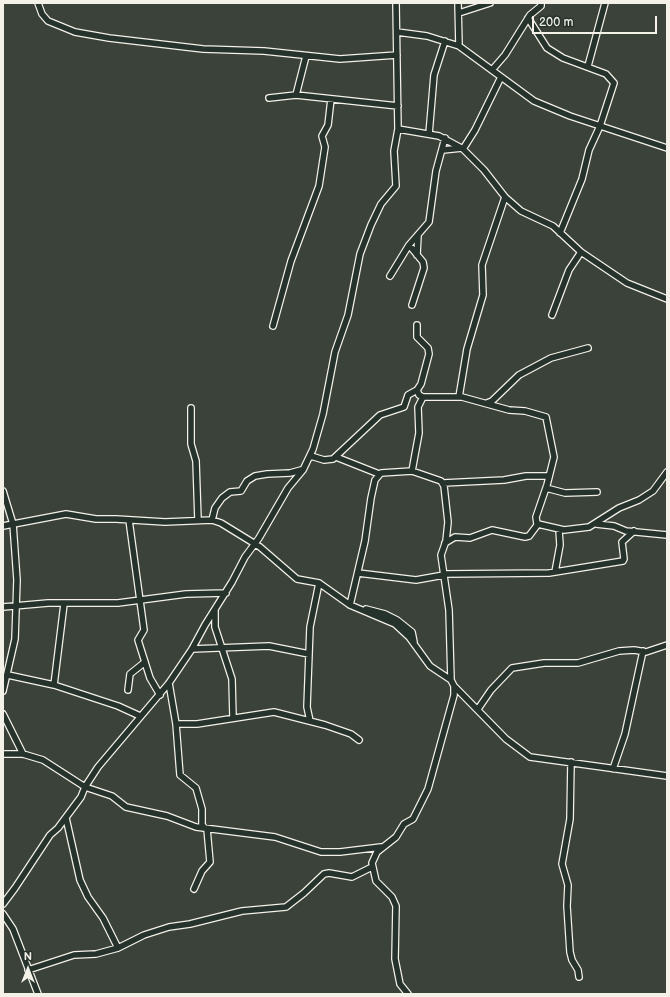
<!DOCTYPE html>
<style>
body{margin:0}
#map{position:relative;width:670px;height:997px;overflow:hidden;background:#3b4239;font-family:"Balsamiq Sans",sans-serif}
canvas{display:block}
.frame{position:absolute;inset:0;border:4px solid #f4f1e8;pointer-events:none}
.north{position:absolute;left:8px;top:949px;width:40px;height:40px;-webkit-text-stroke:3px #26332d;paint-order:stroke;rotate:0deg;font-size:11px;font-weight:700;line-height:16px;text-align:center;color:#f4f1e8}
.north::after{content:'';display:block;margin:auto;width:14px;height:18px;background:#f4f1e8;clip-path:polygon(50% 0,100% 100%,50% 72%,0 100%)}
.scale{position:absolute;left:532px;top:16px;width:125px;height:18px;box-sizing:border-box;border:2px solid #f4f1e8;border-top:0;padding-left:5px;font-size:12px;line-height:14px;white-space:nowrap;color:#f4f1e8;-webkit-text-stroke:3px #26332d;paint-order:stroke}
</style>
<div id="map">
<canvas width="670" height="997"></canvas>
<div class="frame"></div>
<div class="north">N</div>
<div class="scale">200 m</div>
</div>
<script>
const ctx = document.querySelector('canvas').getContext('2d');
ctx.lineJoin = 'round';
function shape(rows) {
  const path = new Path2D();
  for (const r of rows) {
    path.moveTo(r[0], r[1]);
    for (let i = 2; i < r.length; i += 2) path.lineTo(r[i], r[i + 1]);
  }
  return path;
}
function strokePath(path, color, width, dash) {
  ctx.strokeStyle = color;
  ctx.lineWidth = width;
  ctx.lineCap = dash ? 'butt' : 'round';
  ctx.setLineDash(dash || []);
  ctx.stroke(path);
}
const minor = shape([
 [38,3,42,14,48,21,75,32,109,38,203,49,264,51,340,59,397,55],
 [458,3,459,46],
 [459,13,490,3],
 [528,18,547,48,563,58,606,74,614,83,600,126,589,150,582,179,560,233],
 [397,32,427,36,459,46,534,101,570,116,667,148],
 [588,66,605,3],
 [492,70,505,55,530,15,541,6,541,3],
 [296,95,306,56],
 [269,98,296,95,398,106],
 [398,129,439,136,463,149,484,170,505,197,521,211,553,226,581,252,627,283,667,299],
 [429,134,434,75,445,41],
 [463,149,475,130,501,77],
 [443,150,462,148],
 [409,245,423,262,424,268,412,305],
 [417,255,418,235],
 [390,276,409,245,429,222,436,171,445,138],
 [552,315,569,270,581,252],
 [273,326,291,261,319,186,325,147,322,136,328,125,331,99],
 [417,390,419,395,423,397,462,397,509,410,525,411,546,417,554,457,547,485,536,517,537,524],
 [459,397,467,349,483,295,482,265,505,197],
 [487,403,492,401,519,375,551,358,588,348],
 [191,408,191,444,196,461,198,520],
 [311,456,324,460,333,459,380,415,404,407,408,395,417,390,421,384,429,354,428,348,417,337,417,325],
 [336,457,379,474],
 [412,471,441,481,444,486,448,522,446,541,441,555,449,610,451,680],
 [443,483,504,480,526,476,549,476],
 [546,488,565,493,597,492],
 [3,491,13,524,17,580,15,639,3,691],
 [129,520,144,630,138,640,150,678,160,695],
 [212,520,215,508,222,498,230,492,241,491,247,481,255,476,267,474,290,473,301,470],
 [596,524,614,526,626,531,667,535],
 [3,526,66,514,96,519,116,519,165,522,212,520,221,523,260,547,297,579,319,583,350,605,395,624,409,637,430,666,451,680,454,686,454,695,428,789,413,819,404,824,396,837,377,852,372,863,376,881,392,897,396,906,395,959,400,984,408,994],
 [445,543,455,537,470,538,492,530,525,537,529,536,538,524,564,530,589,527,619,508,639,500,653,491,667,472],
 [555,572,560,545,559,530],
 [358,573,416,580,444,575],
 [444,574,549,573,623,561,624,559,622,542,634,531],
 [350,605,365,541,371,498,375,480,381,473,412,471,419,433,418,407,423,397],
 [3,607,48,603,118,603,186,594,226,593],
 [366,609,385,614,397,620,412,632,414,642],
 [215,611,215,627,232,679,233,718],
 [192,649,269,646,309,654],
 [8,675,54,685,118,706,140,716],
 [169,683,176,724,180,775,196,788,202,809,202,824,204,828],
 [54,685,64,604],
 [454,686,506,739,530,757,667,776],
 [128,690,130,674,145,662],
 [478,709,491,690,512,668,544,663,578,663,619,651,634,650,646,652,667,645],
 [3,714,23,754],
 [310,721,307,707,310,627,319,583],
 [176,724,197,724,274,712,325,725,351,734,359,740],
 [3,754,23,754,43,760,85,787,112,796,126,807,167,816,196,827,275,837,321,852,340,852,381,847],
 [571,762,570,819,562,864,568,885,567,906,570,952,572,960,578,970,579,977],
 [613,769,625,734,643,651],
 [66,818,80,880,88,897,103,918,118,948],
 [194,889,202,871,210,862,207,829],
 [3,904,15,888,50,835,58,828,81,797,85,787,98,767,169,683,192,649,205,625,232,582,245,557,259,538,288,488,303,470,313,449,323,414,335,352,348,315,360,254,371,225,381,204,396,186,394,151,398,129,396,3],
 [3,914,13,929,38,994],
 [28,970,74,955,96,954,118,948,144,935,169,927,190,924,242,911,286,907,304,893,324,874,329,873,352,877,372,867]
]);
strokePath(minor, '#f4f1e8', 8);
strokePath(minor, '#26332d', 5.5);
</script>
